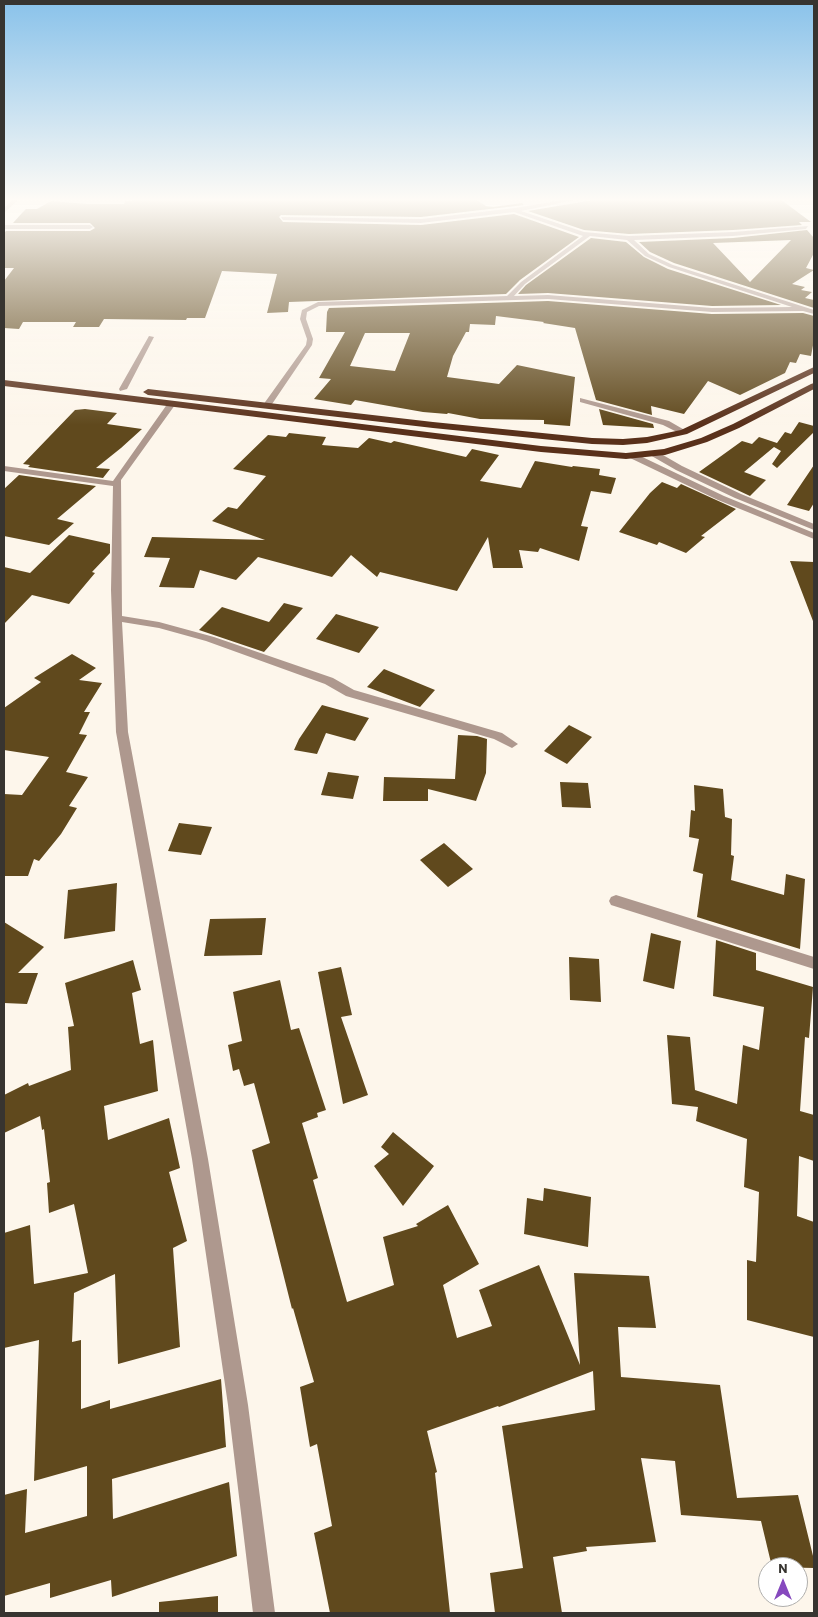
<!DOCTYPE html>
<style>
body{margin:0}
#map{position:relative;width:818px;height:1617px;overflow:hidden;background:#fdf6eb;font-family:Barlow,sans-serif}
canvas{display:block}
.frame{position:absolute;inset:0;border:5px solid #373430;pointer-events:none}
.north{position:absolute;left:758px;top:1557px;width:50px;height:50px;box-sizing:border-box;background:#fff;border:1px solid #afaeac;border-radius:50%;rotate:0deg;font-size:14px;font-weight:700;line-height:20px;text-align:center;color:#373430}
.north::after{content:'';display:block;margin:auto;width:18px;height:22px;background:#8649be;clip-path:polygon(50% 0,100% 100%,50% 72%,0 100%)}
</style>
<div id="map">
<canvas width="818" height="1617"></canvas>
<div class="frame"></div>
<div class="north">N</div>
</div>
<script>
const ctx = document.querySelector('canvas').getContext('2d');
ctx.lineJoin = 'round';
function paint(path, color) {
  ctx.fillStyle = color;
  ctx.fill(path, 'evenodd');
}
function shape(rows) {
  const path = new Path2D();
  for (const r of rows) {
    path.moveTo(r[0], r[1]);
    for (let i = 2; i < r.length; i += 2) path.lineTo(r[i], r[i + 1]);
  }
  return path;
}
const building = shape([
 [134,199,475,199,486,206,493,207,522,203,524,205,421,217,281,215,279,217,283,222,421,225,514,214,579,237,520,280,506,294,289,302,288,312,267,313,277,274,222,271,205,318,187,318,186,320,104,319,99,327,73,327,76,322,23,322,19,329,4,328,4,281,14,268,4,268,4,233,6,231,90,231,95,228,90,223,13,223,22,213,26,209,37,209,51,201,88,204,124,204,125,201,132,201],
 [599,199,780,199,811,222,799,222,802,225,733,230,629,234,584,230,528,211],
 [807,230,814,238,814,253,806,268,814,270,792,284,805,287,801,290,812,292,805,298,814,300,814,308,674,263,650,252,639,242,733,238],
 [791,240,750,282,713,243],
 [591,238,626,242,644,257,668,269,781,305,712,306,548,293,518,294,526,285],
 [548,301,712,314,803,313,814,316,814,340,811,356,800,354,796,363,790,362,785,373,740,395,708,381,684,414,651,406,652,415,596,400,575,328,543,323,544,322,496,316,495,325,470,324,469,332,466,332,453,356,447,377,499,384,517,365,575,377,570,426,544,424,544,420,480,419,448,413,447,414,423,412,355,400,351,405,314,399,331,379,319,378,345,332,326,332,327,312,329,308],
 [365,333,410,333,395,371,350,366],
 [85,409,117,413,107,424,142,429,121,448,96,468,110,469,103,478,28,467,30,465,23,464,75,410],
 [599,409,653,424,654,428,603,425],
 [799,422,814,426,814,432,777,468,772,464,781,451,774,447,744,472,766,480,750,496,699,472,742,441,752,444,759,437,777,443,785,432,791,434],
 [289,433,326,437,322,445,358,448,369,438,391,443,394,441,466,457,472,449,499,455,480,481,521,488,535,461,572,467,573,466,600,469,599,475,616,478,611,494,591,491,581,526,588,527,579,561,540,548,538,552,519,550,523,568,493,568,488,537,457,591,380,572,377,577,351,555,332,577,258,557,236,580,200,570,194,588,159,587,170,558,144,557,152,537,265,540,212,521,228,507,237,509,266,476,233,469,268,435,286,437],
 [814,465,814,503,809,511,787,505],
 [19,475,96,486,57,519,74,523,49,545,4,536,4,489],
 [662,482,677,488,681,484,736,509,701,536,705,537,686,553,659,542,657,545,619,532,650,493],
 [69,535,110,544,110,553,92,572,95,573,69,604,32,595,4,624,4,567,30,573],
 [790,561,814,562,814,621,813,621],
 [284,603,303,608,264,652,199,630,222,607,269,622],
 [336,614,379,627,359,653,316,639],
 [72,654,96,668,79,680,102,683,84,712,90,712,79,734,87,735,66,772,88,777,69,806,77,808,61,834,39,861,34,859,28,876,4,876,4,794,22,795,49,757,4,750,4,708,41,682,34,678],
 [384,669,435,690,420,707,367,687],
 [322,705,369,718,355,741,326,733,317,754,294,750,299,739],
 [569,725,592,737,567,764,544,751],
 [458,735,477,736,487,739,486,773,476,801,428,789,428,801,383,801,384,777,455,779],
 [328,772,359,776,353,799,321,795],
 [560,782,588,783,591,808,562,807],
 [694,785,723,789,725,817,732,819,731,855,734,856,731,880,784,895,786,874,805,879,800,949,697,917,703,874,693,871,699,839,689,837,691,810,695,811],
 [179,823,212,827,201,855,168,851],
 [444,843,473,869,448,887,420,860],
 [117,883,115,931,64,939,68,890],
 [266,918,262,955,204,956,210,919],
 [4,922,44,947,18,973,38,973,27,1004,4,1003],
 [651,933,681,941,674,989,643,981],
 [716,940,756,953,756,970,813,987,809,1038,805,1037,800,1111,814,1115,814,1161,799,1156,797,1216,814,1222,814,1337,747,1320,747,1260,756,1262,759,1192,744,1187,747,1139,696,1121,698,1107,672,1104,667,1035,690,1037,695,1090,737,1104,743,1045,759,1050,764,1007,713,996],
 [569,957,599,959,601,1002,570,1000],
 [133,960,141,990,132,993,140,1044,153,1040,158,1091,104,1106,108,1140,169,1118,180,1168,169,1172,187,1241,173,1248,180,1347,118,1364,115,1274,74,1293,72,1342,81,1340,81,1409,110,1400,110,1409,221,1379,226,1447,112,1479,113,1519,229,1482,237,1556,112,1597,111,1580,50,1598,50,1583,4,1596,4,1495,27,1489,25,1533,87,1516,87,1466,34,1481,39,1340,4,1348,4,1233,30,1225,34,1284,88,1273,74,1204,49,1213,47,1183,50,1182,44,1129,42,1130,40,1116,4,1133,4,1095,28,1083,29,1086,71,1070,68,1027,74,1026,65,983],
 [341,967,352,1015,341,1017,368,1095,343,1104,318,972],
 [280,980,291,1030,299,1028,326,1110,317,1113,318,1117,302,1123,318,1178,313,1180,347,1302,394,1285,383,1237,418,1226,416,1224,448,1205,479,1264,443,1285,457,1338,492,1326,479,1290,539,1265,580,1365,574,1273,649,1276,656,1328,618,1327,621,1377,720,1385,737,1498,798,1495,814,1560,814,1568,772,1567,761,1521,681,1515,675,1461,641,1458,656,1542,586,1547,587,1551,553,1557,562,1613,495,1613,490,1573,523,1568,502,1426,595,1410,593,1371,499,1407,498,1406,427,1431,437,1472,435,1473,450,1613,330,1613,314,1533,332,1526,317,1444,310,1447,300,1387,314,1382,293,1308,292,1309,252,1150,270,1143,254,1083,244,1086,239,1069,233,1071,228,1045,242,1041,233,992],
 [393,1132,434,1166,403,1206,374,1166,389,1154,381,1147],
 [544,1188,591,1197,588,1247,524,1234,527,1198,543,1201],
 [218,1596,218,1613,159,1613,159,1602]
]);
const minor = shape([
 [13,199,19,199,4,213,4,208,13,199],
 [569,199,580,199,521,211,584,232,629,236,733,232,808,226,806,229,733,236,634,240,649,254,673,265,814,310,814,314,803,311,712,312,548,299,319,306,307,312,306,319,313,339,312,345,270,407,263,405,306,345,307,339,300,319,302,310,318,302,507,296,521,282,583,236,514,212,421,223,283,220,281,217,421,219,515,208,569,199],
 [590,236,627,240,645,256,669,267,792,307,712,308,548,295,514,296,525,284,590,236],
 [4,225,90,225,93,227,90,229,4,229,4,225],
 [149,336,154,337,127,389,120,391,119,389,149,336],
 [580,398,669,421,688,432,681,434,663,425,580,402,580,398],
 [168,403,175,405,121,480,122,616,159,622,214,637,333,678,354,690,502,733,518,744,512,748,494,739,346,696,325,684,206,641,159,628,122,622,128,732,208,1159,248,1405,275,1613,253,1613,228,1405,192,1159,116,732,111,590,113,486,4,471,4,466,113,481,168,403],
 [650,451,656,451,682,466,741,494,814,524,814,530,735,498,676,470,650,455,650,451],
 [628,453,634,453,724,496,814,533,814,539,718,500,628,457,628,453],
 [616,895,814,957,814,969,611,905,609,901,611,897,616,895]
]);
const highway = shape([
 [814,367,814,373,687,434,647,443,623,445,592,444,433,428,148,395,143,392,148,389,433,422,592,438,623,439,647,437,681,430,814,367],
 [4,380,541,446,626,453,664,449,701,438,733,424,811,384,814,383,814,389,739,428,707,442,665,455,626,459,541,452,4,386,4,380]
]);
paint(building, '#60491d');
paint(minor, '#ae988e');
paint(highway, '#59301a');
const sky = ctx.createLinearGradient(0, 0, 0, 425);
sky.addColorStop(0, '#89c2ea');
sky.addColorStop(0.47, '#fefbf6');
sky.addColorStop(1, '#fefbf600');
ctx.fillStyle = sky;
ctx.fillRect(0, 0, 818, 425);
</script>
